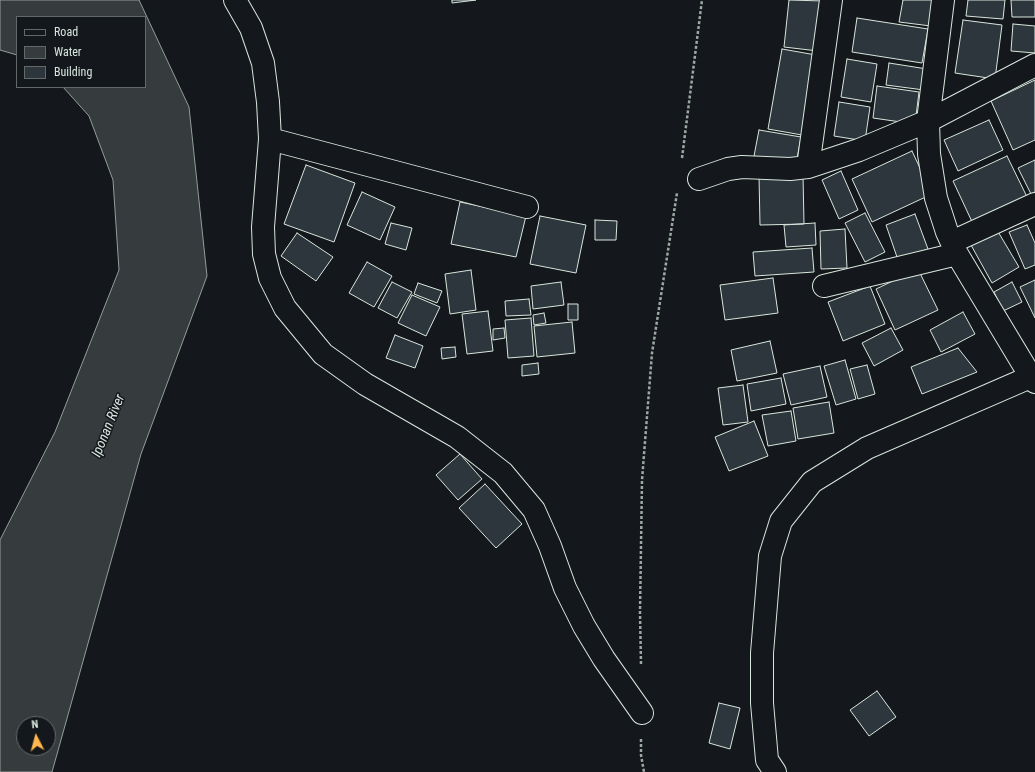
<!DOCTYPE html>
<style>
body{margin:0}
#map{position:relative;width:1035px;height:772px;overflow:hidden;background:#14181c;font-family:"Roboto Condensed",sans-serif}
canvas{display:block}
.legend{position:absolute;left:16px;top:16px;width:130px;height:72px;box-sizing:border-box;background:#14181c;border:1px solid #626a69;margin:0;padding:5px 7px;list-style:none;font-size:12px;color:#d8e6dc}
.legend li{display:flex;align-items:center;gap:8px;height:20px}
.legend b{width:20px;border:1px solid #626a69}
.north{position:absolute;left:16px;top:716px;width:40px;height:40px;box-sizing:border-box;background:#14181c;border:1px solid #626a69;border-radius:50%;rotate:354deg;font-size:11px;font-weight:700;line-height:16px;text-align:center;color:#d8e6dc}
.north::after{content:'';display:block;margin:auto;width:14px;height:18px;background:#ffb74d;clip-path:polygon(50% 0,100% 100%,50% 72%,0 100%)}
</style>
<div id="map">
<canvas width="1035" height="772"></canvas>
<ul class="legend">
<li><b style="height:5px;background:#14181c"></b>Road</li>
<li><b style="height:11px;background:#363b3e"></b>Water</li>
<li><b style="height:11px;background:#2c363c"></b>Building</li>
</ul>
<div class="north">N</div>
</div>
<script>
const ctx = document.querySelector('canvas').getContext('2d');
ctx.lineJoin = 'round';
function paint(path, color) {
  ctx.fillStyle = color;
  ctx.fill(path, 'evenodd');
}
function shape(rows) {
  const path = new Path2D();
  for (const r of rows) {
    path.moveTo(r[0], r[1]);
    for (let i = 2; i < r.length; i += 2) path.lineTo(r[i], r[i + 1]);
  }
  return path;
}
function strokePath(path, color, width, dash) {
  ctx.strokeStyle = color;
  ctx.lineWidth = width;
  ctx.lineCap = dash ? 'butt' : 'round';
  ctx.setLineDash(dash || []);
  ctx.stroke(path);
}
function drawText(font, color, halo, rows, align = 'center') {
  ctx.font = font + ' "Roboto Condensed",sans-serif';
  ctx.lineWidth = 3;
  ctx.setLineDash([]);
  ctx.textBaseline = 'middle';
  ctx.strokeStyle = halo;
  ctx.fillStyle = color;
  for (const [text, x, y, turn = 0] of rows) {
    ctx.save();
    ctx.translate(x, y);
    ctx.rotate((+turn || 0) * Math.PI / 180);
    ctx.textAlign = isNaN(turn) ? turn : align;
    if (halo) ctx.strokeText(text, 0, 0);
    ctx.fillText(text, 0, 0);
    ctx.restore();
  }
}
const water = shape([
 [0,0,139,0,189,107,207,276,141,454,52,772,0,772,0,540,55,432,119,270,113,180,89,116,63,87,145,87,145,17,17,17,17,55,0,50,0,0],
 [24,724,48,724,48,748,24,748,24,724]
]);
const building = shape([
 [452,0,476,0,452,3,452,0],
 [789,0,824,1,818,51,784,47,789,0],
 [903,0,935,0,931,26,899,22,903,0],
 [968,0,1005,0,1003,19,966,16,968,0],
 [1011,0,1035,0,1035,17,1012,17,1011,0],
 [857,18,928,29,922,63,852,52,857,18],
 [963,20,1002,25,995,79,955,73,963,20],
 [1013,24,1035,26,1035,53,1011,51,1013,24],
 [782,49,816,55,802,135,768,129,782,49],
 [847,59,877,64,871,102,841,97,847,59],
 [889,63,927,69,924,90,886,85,889,63],
 [1035,80,1035,140,1013,150,991,101,1035,80],
 [877,86,919,92,915,124,873,118,877,86],
 [839,102,870,107,865,141,834,136,839,102],
 [989,120,1003,150,958,171,944,140,989,120],
 [759,130,801,137,796,164,754,156,759,130],
 [912,151,932,194,872,222,852,179,912,151],
 [1007,156,1029,201,974,226,953,181,1007,156],
 [1035,160,1035,192,1031,194,1018,168,1035,160],
 [306,165,355,183,334,242,284,224,306,165],
 [841,171,858,210,839,219,822,180,841,171],
 [803,175,804,224,760,225,759,176,803,175],
 [362,192,395,207,380,240,347,225,362,192],
 [460,202,526,216,516,257,451,244,460,202],
 [865,213,885,252,865,262,845,223,865,213],
 [915,214,928,249,898,260,886,225,915,214],
 [540,216,586,225,576,273,530,264,540,216],
 [595,220,617,221,616,240,595,240,595,220],
 [391,223,412,228,406,250,385,244,391,223],
 [815,223,816,245,786,247,784,225,815,223],
 [1027,225,1035,243,1035,265,1025,269,1009,232,1027,225],
 [845,229,847,268,821,269,820,231,845,229],
 [997,230,1019,267,992,283,971,245,997,230],
 [297,233,333,257,316,281,281,256,297,233],
 [812,248,814,272,755,276,753,252,812,248],
 [367,262,392,276,374,307,349,293,367,262],
 [918,269,938,310,895,330,876,289,918,269],
 [471,270,476,310,450,314,445,274,471,270],
 [773,278,778,313,725,320,720,285,773,278],
 [1035,280,1035,318,1020,287,1035,280],
 [392,282,412,292,397,318,378,308,392,282],
 [561,282,564,305,533,309,531,286,561,282],
 [1012,282,1022,302,1003,311,994,292,1012,282],
 [418,283,442,291,437,303,414,294,418,283],
 [870,286,885,324,843,341,828,302,870,286],
 [412,295,440,307,426,336,398,323,412,295],
 [529,299,531,315,506,316,505,301,529,299],
 [568,304,578,304,578,320,568,320,568,304],
 [488,311,493,351,467,354,462,314,488,311],
 [963,312,975,334,941,352,930,330,963,312],
 [544,313,546,323,534,325,533,315,544,313],
 [531,318,534,356,508,358,505,320,531,318],
 [572,322,575,353,537,357,534,326,572,322],
 [504,328,505,338,493,340,493,329,504,328],
 [891,328,903,350,874,366,862,343,891,328],
 [395,335,423,346,415,368,386,358,395,335],
 [770,341,777,373,737,381,731,350,770,341],
 [455,347,456,357,442,359,441,348,455,347],
 [958,348,977,372,922,394,911,367,958,348],
 [845,360,856,399,836,405,824,366,845,360],
 [538,363,539,374,522,376,522,365,538,363],
 [867,365,875,394,858,399,850,369,867,365],
 [820,366,827,397,791,405,783,374,820,366],
 [781,378,786,404,751,411,747,384,781,378],
 [743,385,748,422,723,425,718,388,743,385],
 [829,402,834,433,798,439,793,408,829,402],
 [791,411,796,441,768,446,762,415,791,411],
 [754,421,768,456,729,471,715,437,754,421],
 [460,454,482,479,458,500,436,475,460,454],
 [485,484,522,524,496,548,459,508,485,484],
 [877,691,896,717,869,736,850,710,877,691],
 [719,703,740,708,730,749,709,743,719,703]
]);
const path = shape([
 [682,158,702,0],
 [641,664,640,612,642,480,652,353,677,193],
 [641,739,641,755,644,772]
]);
const minor = shape([
 [235,0,251,28,263,63,268,102,270,139,263,227,264,254,270,278,285,308,323,354,365,384,457,437,503,473,534,510,550,546,565,588,584,626,604,659,642,713],
 [831,0,808,167,859,150,928,121,1035,65],
 [943,0,928,121,929,154,936,198,947,232,957,254,1031,377,1035,382],
 [270,139,527,207],
 [699,179,728,169,742,167,790,169,808,167],
 [952,242,1035,204],
 [824,286,957,254],
 [775,772,767,760,762,703,762,653,770,556,781,521,812,482,867,448,1035,375]
]);
const waterNames = [
 ["Iponan River",109,426,-68]
];
paint(water, '#363b3e');
strokePath(water, '#939e99', 1);
paint(building, '#2c363c');
strokePath(building, '#d8e6dc', 1);
strokePath(minor, '#d8e6dc', 24);
strokePath(path, '#9da8a2', 2.5, [3, 2]);
strokePath(minor, '#14181c', 22);
drawText('italic 14px', '#d8e6dc', '#14181c', waterNames);
</script>
